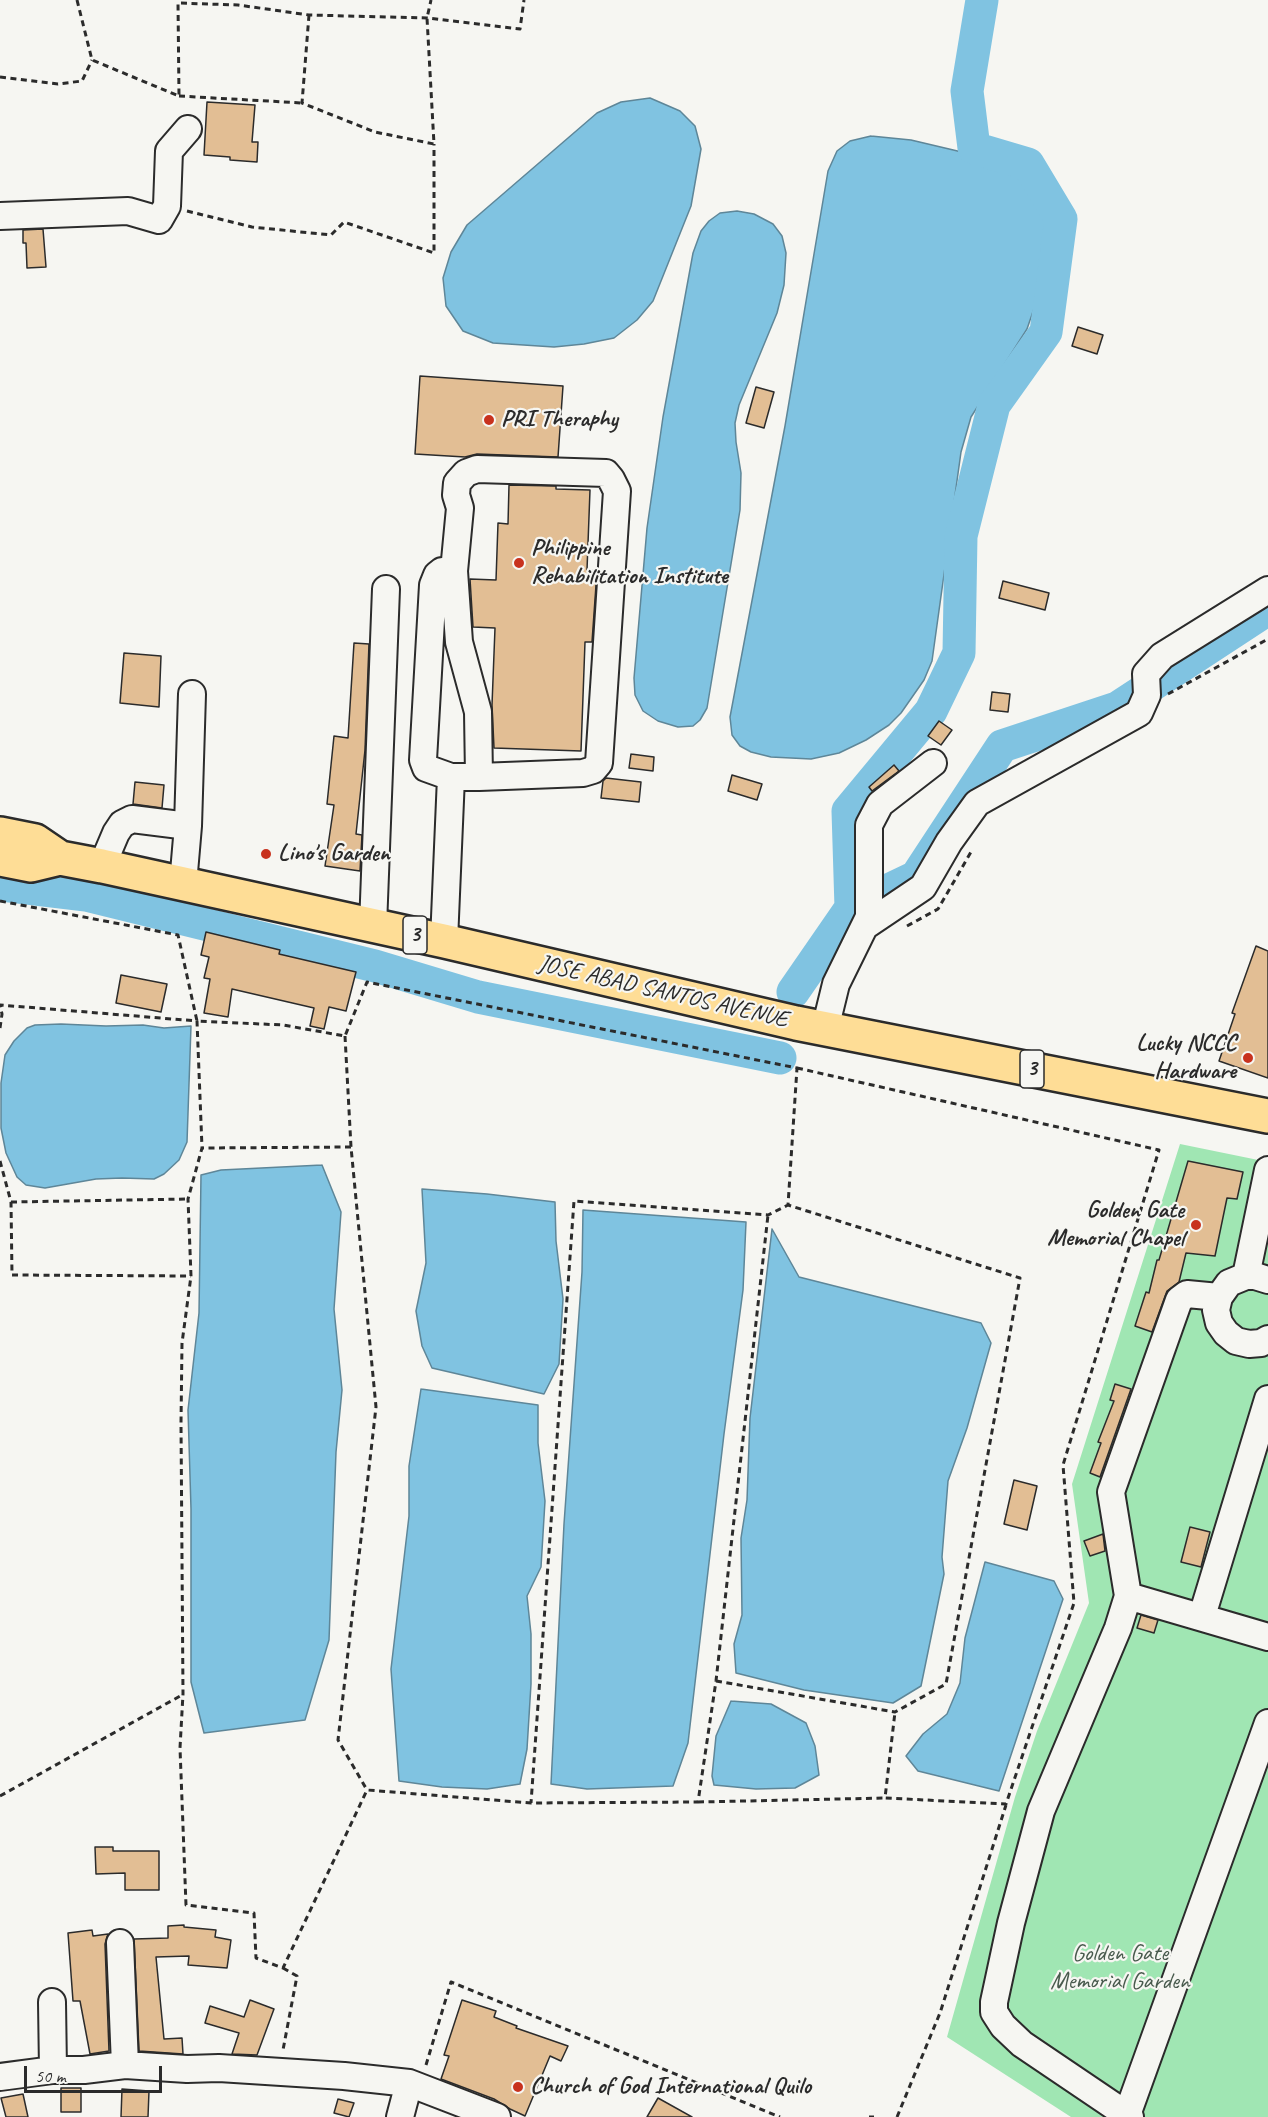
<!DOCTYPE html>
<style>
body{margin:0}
#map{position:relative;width:1268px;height:2117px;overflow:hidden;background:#f6f6f2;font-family:Caveat,sans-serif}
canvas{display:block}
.scale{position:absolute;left:24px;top:2066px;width:138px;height:27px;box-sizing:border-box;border:3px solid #2b2b2b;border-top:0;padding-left:8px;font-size:18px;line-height:21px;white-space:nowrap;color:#2b2b2b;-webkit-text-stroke:4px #f6f6f2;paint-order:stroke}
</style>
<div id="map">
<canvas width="1268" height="2117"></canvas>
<div class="scale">50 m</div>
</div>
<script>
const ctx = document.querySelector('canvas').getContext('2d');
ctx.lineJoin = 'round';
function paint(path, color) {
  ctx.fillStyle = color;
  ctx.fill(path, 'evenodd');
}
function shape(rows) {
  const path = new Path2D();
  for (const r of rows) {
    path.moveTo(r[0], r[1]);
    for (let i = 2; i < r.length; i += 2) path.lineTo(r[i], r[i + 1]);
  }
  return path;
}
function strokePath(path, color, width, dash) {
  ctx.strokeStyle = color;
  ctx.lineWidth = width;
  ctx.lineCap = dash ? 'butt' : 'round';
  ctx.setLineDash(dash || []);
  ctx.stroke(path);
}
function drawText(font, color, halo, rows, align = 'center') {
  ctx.font = font + ' Caveat,sans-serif';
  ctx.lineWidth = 4.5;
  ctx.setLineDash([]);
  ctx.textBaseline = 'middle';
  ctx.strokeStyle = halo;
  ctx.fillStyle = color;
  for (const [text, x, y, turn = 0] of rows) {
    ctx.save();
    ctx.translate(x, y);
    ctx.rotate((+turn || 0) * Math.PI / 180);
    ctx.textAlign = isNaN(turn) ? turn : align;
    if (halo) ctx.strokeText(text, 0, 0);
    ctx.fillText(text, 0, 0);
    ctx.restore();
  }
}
const green = shape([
 [1180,1144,1268,1162,1268,2117,1071,2117,947,2037,1015,1797,1037,1731,1089,1603,1072,1484]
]);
const water = shape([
 [650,98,680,111,695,126,701,149,691,206,653,301,637,320,614,338,584,344,554,347,493,343,463,331,446,306,443,278,451,252,467,225,597,113,621,102,650,98],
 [871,136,911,140,966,153,1013,171,1030,184,1042,200,1049,219,1048,241,1038,297,1027,329,971,417,961,452,932,661,924,680,901,713,889,725,866,740,839,753,811,759,771,757,751,752,740,746,732,735,730,717,785,426,828,171,837,151,850,141,871,136],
 [737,211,754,214,773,224,782,236,786,253,784,285,777,313,739,405,735,423,736,442,741,473,740,510,707,708,700,720,693,726,678,727,658,721,643,711,635,695,634,678,647,528,663,417,693,253,701,231,709,221,720,213,737,211],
 [61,1024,106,1026,143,1025,164,1028,191,1026,187,1142,179,1160,164,1174,154,1179,122,1178,96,1179,45,1188,26,1185,17,1177,6,1153,1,1128,1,1083,5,1055,14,1041,27,1028,35,1025,61,1024],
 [322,1165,341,1212,334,1309,342,1390,336,1452,329,1640,305,1720,204,1733,191,1682,191,1509,188,1410,199,1313,201,1175,221,1170,322,1165],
 [422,1189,487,1194,555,1202,556,1241,563,1299,559,1364,544,1394,432,1368,422,1346,416,1311,426,1263,422,1189],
 [583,1210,746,1222,743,1290,724,1434,688,1743,673,1786,587,1789,551,1784,564,1524,582,1272,583,1210],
 [772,1229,799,1277,981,1323,991,1343,967,1428,948,1481,942,1557,944,1574,921,1686,893,1703,804,1690,736,1673,734,1644,742,1615,741,1538,747,1500,750,1418,772,1229],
 [421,1389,538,1405,538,1443,545,1501,541,1567,527,1596,531,1634,531,1684,527,1749,520,1784,487,1789,442,1787,399,1781,391,1669,409,1516,409,1466,421,1389],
 [985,1562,1054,1581,1063,1599,999,1791,918,1771,906,1756,923,1734,947,1714,960,1683,965,1638,985,1562],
 [731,1701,771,1704,806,1723,815,1746,819,1775,795,1788,756,1789,714,1785,712,1776,716,1736,731,1701]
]);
const river = shape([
 [0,885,86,895,375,966,478,997,780,1058],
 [851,908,848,811,931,711,959,653,961,536,994,405,1046,332,1061,219,1028,164,974,148,967,91,982,0],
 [793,992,851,908,916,877,1002,746,1117,708,1268,609]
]);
const building = shape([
 [207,102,255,105,252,142,258,142,257,162,230,160,230,157,204,155,207,102],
 [43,229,46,267,27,268,26,243,23,243,23,230,43,229],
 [1078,327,1103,335,1097,354,1072,346,1078,327],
 [420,376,563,386,558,457,477,454,465,457,415,454,420,376],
 [756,387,774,392,764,428,746,423,756,387],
 [509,485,556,486,556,489,590,490,587,570,597,571,592,642,585,642,581,751,494,748,492,705,495,628,473,627,470,579,496,580,498,523,508,524,509,485],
 [1003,581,1049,593,1045,610,999,598,1003,581],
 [354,643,369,644,365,750,356,834,362,835,360,871,325,866,334,805,327,804,334,736,348,738,354,643],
 [124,653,161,656,159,707,120,703,124,653],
 [992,692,1010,694,1008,712,990,710,992,692],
 [939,721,952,730,941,745,928,736,939,721],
 [631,754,654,757,653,771,629,768,631,754],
 [894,765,899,771,872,791,869,787,894,765],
 [732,775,762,784,757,800,728,791,732,775],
 [606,778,641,782,639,802,601,798,603,781,606,778],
 [135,782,164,785,162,808,133,804,135,782],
 [206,932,280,950,279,954,356,972,346,1011,329,1007,324,1029,310,1026,314,1008,232,989,228,1017,204,1013,210,979,204,978,209,957,201,955,206,932],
 [1256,946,1268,951,1268,1078,1219,1061,1235,1014,1232,1013,1256,946],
 [121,975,167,984,161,1012,116,1003,121,975],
 [1188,1161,1243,1172,1237,1199,1227,1198,1215,1256,1186,1253,1179,1282,1167,1291,1152,1332,1135,1326,1146,1292,1149,1293,1157,1260,1159,1260,1188,1161],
 [1115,1384,1131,1389,1100,1477,1090,1473,1101,1443,1098,1442,1114,1401,1110,1400,1115,1384],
 [1014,1480,1037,1486,1027,1530,1004,1524,1014,1480],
 [1190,1527,1210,1532,1201,1567,1181,1562,1190,1527],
 [1103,1534,1105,1551,1090,1556,1084,1541,1103,1534],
 [1141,1615,1158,1620,1154,1633,1137,1628,1141,1615],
 [95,1847,113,1847,113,1851,159,1851,159,1890,125,1890,125,1873,96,1874,95,1847],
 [184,1925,184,1927,216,1930,215,1937,231,1940,227,1968,188,1965,189,1956,156,1957,164,2039,182,2038,183,2054,139,2051,134,1939,168,1938,168,1926,184,1925],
 [92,1930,93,1936,108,1934,105,1944,109,2051,90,2054,80,2001,73,2001,68,1933,92,1930],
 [250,2000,274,2009,257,2055,232,2054,239,2033,205,2023,210,2006,244,2017,250,2000],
 [462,2000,496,2011,494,2017,517,2026,516,2028,568,2046,561,2061,550,2056,525,2116,510,2109,494,2099,441,2079,449,2056,444,2055,462,2000],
 [61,2088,81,2088,81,2112,61,2112,61,2088],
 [122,2089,149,2091,148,2117,121,2117,122,2089],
 [23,2094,28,2117,6,2117,1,2098,23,2094],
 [658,2098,692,2117,647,2117,658,2098],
 [338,2099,354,2103,349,2117,334,2113,338,2099]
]);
const path = shape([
 [77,0,92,60,179,96,178,3,238,5,309,15,427,18,520,29,524,0],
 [309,15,302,103,375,132,434,144,427,18,431,0],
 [0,77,58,84,82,81,92,60],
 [179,96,302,103],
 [187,211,252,227,331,235,344,222,434,253,434,144],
 [1168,694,1268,639],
 [0,901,178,935,197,1021,283,1025,345,1036,367,982,797,1068,788,1205,768,1215,574,1201,531,1803],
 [907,926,938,909,971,852],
 [0,1028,2,1014,0,1005,197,1021,202,1148],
 [345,1036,351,1147,376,1407,338,1740,367,1790],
 [797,1068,1159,1150,1063,1465,1074,1603,1006,1804,885,1798,895,1712],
 [351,1147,202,1148,188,1199,191,1276,182,1343,181,1423,183,1694,180,1748,186,1905,254,1913,256,1958,283,1968,367,1790,531,1803,698,1802,716,1681,768,1215],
 [0,1161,11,1202,12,1275,191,1276],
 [11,1202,188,1199],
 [716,1681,895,1712,946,1684,1020,1278,788,1205],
 [0,1796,182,1695],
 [698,1802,885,1798],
 [283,1968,297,1976,283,2050],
 [426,2065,451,1982,780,2117],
 [869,2117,874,2117],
 [897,2117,940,2013,1006,1805]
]);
const minor = shape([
 [0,216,128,211,159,220,167,206,169,151,188,129],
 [454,571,442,571,437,575,433,585,423,760,426,768,451,777,479,777,583,773,593,770,599,763,617,491,611,479,606,473,477,469,466,473,457,483,456,495,460,508,454,571,459,642,478,712,479,777],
 [188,826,192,694],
 [102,866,116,833,122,824,132,819,188,826,183,884],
 [373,926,386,589],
 [865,926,923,887,949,842,977,803,1139,713,1147,695,1146,674,1162,656,1268,590],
 [444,941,451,777],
 [825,1029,836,984,869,917,869,825,880,804,933,763],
 [1246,1276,1268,1170],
 [1268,1280,1255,1276,1246,1276,1229,1283,1219,1297,1216,1310,1219,1323,1226,1333,1236,1341,1249,1344,1261,1343,1268,1339],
 [1128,1596,1268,1637],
 [1202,1616,1268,1399],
 [120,1943,125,2065],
 [52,2002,53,2070],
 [0,2077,53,2070,84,2070,125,2065,187,2069,219,2068,344,2076,409,2083,497,2117],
 [1127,2115,1268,1723],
 [400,2117,409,2083],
 [1130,2117,1022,2044,1003,2026,994,2012,994,2002,1011,1923,1041,1811,1118,1628,1128,1596,1111,1492,1179,1300,1187,1294,1219,1297]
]);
const highway = shape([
 [0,834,35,841,60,858],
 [0,859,31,865,60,858,102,866,444,941,796,1023,1268,1116]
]);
const markers = [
 [489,420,6,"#c8321e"],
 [519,563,6,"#c8321e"],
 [266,854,6,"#c8321e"],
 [1248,1058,6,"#c8321e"],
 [1196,1225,6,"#c8321e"],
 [518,2087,6,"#c8321e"]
];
const shields = [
 [415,935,24],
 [1032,1069,24]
];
const shieldNames = [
 ["3",415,935],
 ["3",1032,1069]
];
const poiNames = [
 ["PRI Theraphy",501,420],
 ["Philippine",531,549],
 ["Rehabilitation Institute",531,577],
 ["Lino's Garden",278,854],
 ["Lucky NCCC",1236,1044,"right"],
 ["Hardware",1236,1072,"right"],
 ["Golden Gate",1184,1211,"right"],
 ["Memorial Chapel",1184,1239,"right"],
 ["Church of God International Quilo",530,2087]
];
const streetNames = [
 ["JOSE ABAD SANTOS AVENUE",663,992,13]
];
const parkNames = [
 ["Golden Gate",1120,1954],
 ["Memorial Garden",1120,1982]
];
paint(green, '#a0e6b3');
paint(water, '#80c3e1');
strokePath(water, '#5e8698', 1.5);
strokePath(river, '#80c3e1', 33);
paint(building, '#e2be94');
strokePath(building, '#2b2b2b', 1.5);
strokePath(minor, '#2b2b2b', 30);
strokePath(highway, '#2b2b2b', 38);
strokePath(path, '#2b2b2b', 3, [6, 4.5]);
strokePath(minor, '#f6f6f2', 26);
strokePath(highway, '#fedd96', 33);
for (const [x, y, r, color] of markers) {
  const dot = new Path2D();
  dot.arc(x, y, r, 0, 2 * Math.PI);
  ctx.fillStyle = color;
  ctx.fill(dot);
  strokePath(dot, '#f6f6f2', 2);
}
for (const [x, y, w] of shields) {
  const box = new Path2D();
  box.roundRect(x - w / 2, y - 19, w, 38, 4.5);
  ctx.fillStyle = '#f6f6f2';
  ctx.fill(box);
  strokePath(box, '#2b2b2b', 1.5);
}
drawText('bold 22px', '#2b2b2b', null, shieldNames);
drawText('bold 24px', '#2b2b2b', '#f6f6f2', poiNames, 'left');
drawText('24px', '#2b2b2b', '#f6f6f2', streetNames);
drawText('24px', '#485a4d', '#f6f6f2', parkNames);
</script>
